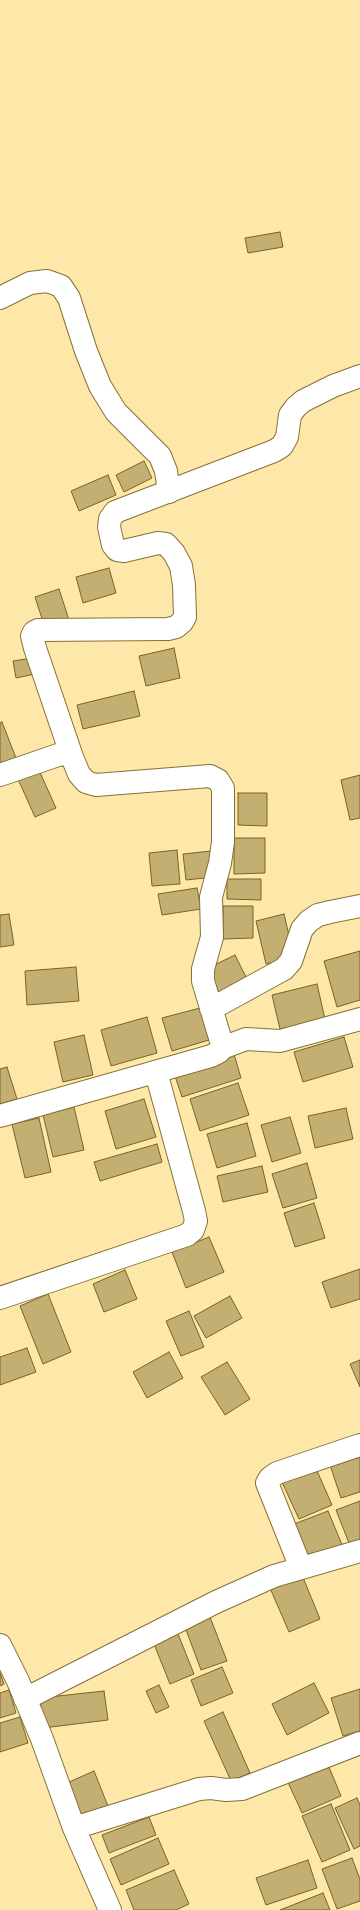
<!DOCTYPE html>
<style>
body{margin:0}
canvas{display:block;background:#fee8a9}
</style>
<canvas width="360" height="1910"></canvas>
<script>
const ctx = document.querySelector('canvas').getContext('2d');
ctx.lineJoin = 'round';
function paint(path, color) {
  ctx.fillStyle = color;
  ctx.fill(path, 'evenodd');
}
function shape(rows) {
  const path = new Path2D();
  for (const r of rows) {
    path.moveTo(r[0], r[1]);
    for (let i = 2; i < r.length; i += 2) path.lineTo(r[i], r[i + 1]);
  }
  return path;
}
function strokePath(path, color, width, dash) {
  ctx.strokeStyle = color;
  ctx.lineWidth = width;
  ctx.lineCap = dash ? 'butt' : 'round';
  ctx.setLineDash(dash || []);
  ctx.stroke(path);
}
const building = shape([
 [280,232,283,247,248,253,245,238,280,232],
 [144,461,152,478,124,492,116,475,144,461],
 [108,475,116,495,79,511,71,491,108,475],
 [109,568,116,593,83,603,76,577,109,568],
 [59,589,69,620,45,628,35,597,59,589],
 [174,648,180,678,146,686,139,656,174,648],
 [32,658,35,674,16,678,13,661,32,658],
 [134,691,140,716,83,729,77,705,134,691],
 [2,722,16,758,0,764,0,723,2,722],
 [38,768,56,808,35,817,17,777,38,768],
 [360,775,360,818,350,820,341,780,360,775],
 [238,793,267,793,267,826,238,825,238,793],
 [234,838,265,838,265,873,234,874,234,838],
 [177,850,180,884,152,886,149,853,177,850],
 [211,851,214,877,186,880,183,854,211,851],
 [227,879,261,879,261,900,227,899,227,879],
 [197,888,201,909,162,915,158,894,197,888],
 [223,906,253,906,253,938,223,939,223,906],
 [9,914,14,945,0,947,0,915,9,914],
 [284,914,294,957,266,964,256,921,284,914],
 [360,951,360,1000,337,1007,324,961,360,951],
 [235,955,250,985,219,1001,204,970,235,955],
 [76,967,79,1001,27,1005,25,971,76,967],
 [317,984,325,1019,280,1029,272,995,317,984],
 [200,1008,209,1040,172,1051,162,1018,200,1008],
 [147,1017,157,1053,111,1066,101,1030,147,1017],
 [84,1035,93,1075,63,1082,54,1042,84,1035],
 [344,1037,353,1067,303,1082,294,1052,344,1037],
 [234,1054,241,1078,182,1097,174,1073,234,1054],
 [7,1067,17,1099,0,1104,0,1069,7,1067],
 [238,1083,249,1115,200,1131,190,1099,238,1083],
 [144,1099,156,1137,116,1149,105,1111,144,1099],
 [74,1107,84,1150,53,1157,43,1115,74,1107],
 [346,1108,353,1139,315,1148,308,1116,346,1108],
 [290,1117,301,1153,272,1162,261,1125,290,1117],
 [39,1118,51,1172,25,1178,12,1124,39,1118],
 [247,1123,256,1156,217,1168,207,1134,247,1123],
 [157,1144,162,1162,100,1181,94,1162,157,1144],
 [307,1163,317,1198,283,1208,272,1174,307,1163],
 [262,1166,268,1192,223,1202,217,1176,262,1166],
 [314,1203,325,1238,295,1247,284,1213,314,1203],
 [209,1237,224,1272,186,1288,172,1252,209,1237],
 [360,1269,360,1299,331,1308,322,1282,360,1269],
 [125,1270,137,1299,104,1312,93,1284,125,1270],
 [48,1294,71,1352,43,1364,20,1306,48,1294],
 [230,1296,242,1318,206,1338,194,1316,230,1296],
 [189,1311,204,1347,181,1356,166,1321,189,1311],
 [27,1348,36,1372,0,1385,0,1357,27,1348],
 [169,1352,183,1378,147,1398,133,1372,169,1352],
 [360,1360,360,1387,350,1364,360,1360],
 [227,1362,250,1399,225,1415,201,1377,227,1362],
 [360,1456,360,1492,341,1498,330,1465,360,1456],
 [314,1464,332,1505,299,1519,281,1480,314,1464],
 [360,1501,360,1544,351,1548,336,1510,360,1501],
 [328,1511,343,1547,309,1561,294,1524,328,1511],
 [302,1575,320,1619,289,1632,270,1588,302,1575],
 [210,1617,227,1661,201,1670,185,1627,210,1617],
 [176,1629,194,1674,170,1684,152,1639,176,1629],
 [222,1667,233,1693,201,1706,191,1680,222,1667],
 [0,1673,4,1684,0,1686,0,1673],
 [314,1683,329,1713,287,1735,272,1704,314,1683],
 [159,1685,169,1707,156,1713,146,1691,159,1685],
 [360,1689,360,1731,343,1736,331,1698,360,1689],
 [9,1690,16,1713,0,1718,0,1693,9,1690],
 [104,1691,108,1720,43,1728,40,1698,104,1691],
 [223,1712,250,1773,231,1781,204,1721,223,1712],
 [20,1717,28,1743,0,1752,0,1723,20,1717],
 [326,1760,341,1796,302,1813,286,1778,326,1760],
 [94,1771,108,1806,81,1817,67,1783,94,1771],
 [357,1798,360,1805,360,1846,354,1849,335,1808,357,1798],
 [331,1804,350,1850,322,1862,302,1816,331,1804],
 [149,1817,156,1835,109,1853,102,1835,149,1817],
 [158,1838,169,1864,121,1885,110,1859,158,1838],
 [352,1858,360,1879,360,1901,337,1909,322,1869,352,1858],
 [308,1860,317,1888,266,1905,256,1878,308,1860],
 [174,1870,189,1904,176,1910,134,1910,126,1890,174,1870],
 [323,1893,330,1910,280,1910,323,1893]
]);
const minor = shape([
 [0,298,30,283,47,281,61,286,69,298,86,351,100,386,116,412,160,456,166,471,169,492],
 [72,757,35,648,32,636,34,632,38,630,168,629,176,627,182,622,185,617,184,585,181,566,174,553,166,544,158,543,124,551,117,550,113,545,109,527,110,519,115,512,274,451,282,446,287,437,290,415,296,407,303,401,333,386,360,376],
 [0,775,58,755,65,754,72,757,79,774,86,782,96,785,210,776,218,780,223,788,223,842,220,863,211,897,212,937,203,969,203,981,221,1041,222,1048,219,1052,211,1056,0,1116],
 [211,1009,284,969,291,961,302,929,309,921,318,915,330,912,360,906],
 [222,1048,246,1039,280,1041,360,1019],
 [0,1298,187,1235,193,1230,196,1221,194,1211,156,1072],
 [301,1568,267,1483,270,1478,277,1473,360,1445],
 [0,1645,18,1681,42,1739,74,1828,110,1910],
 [25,1699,216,1602,274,1576,360,1551],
 [74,1828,199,1789,211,1788,226,1790,242,1789,360,1743]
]);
paint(building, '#c3af71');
strokePath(building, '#776426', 1);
strokePath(minor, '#857134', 24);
strokePath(minor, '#fff', 22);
</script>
